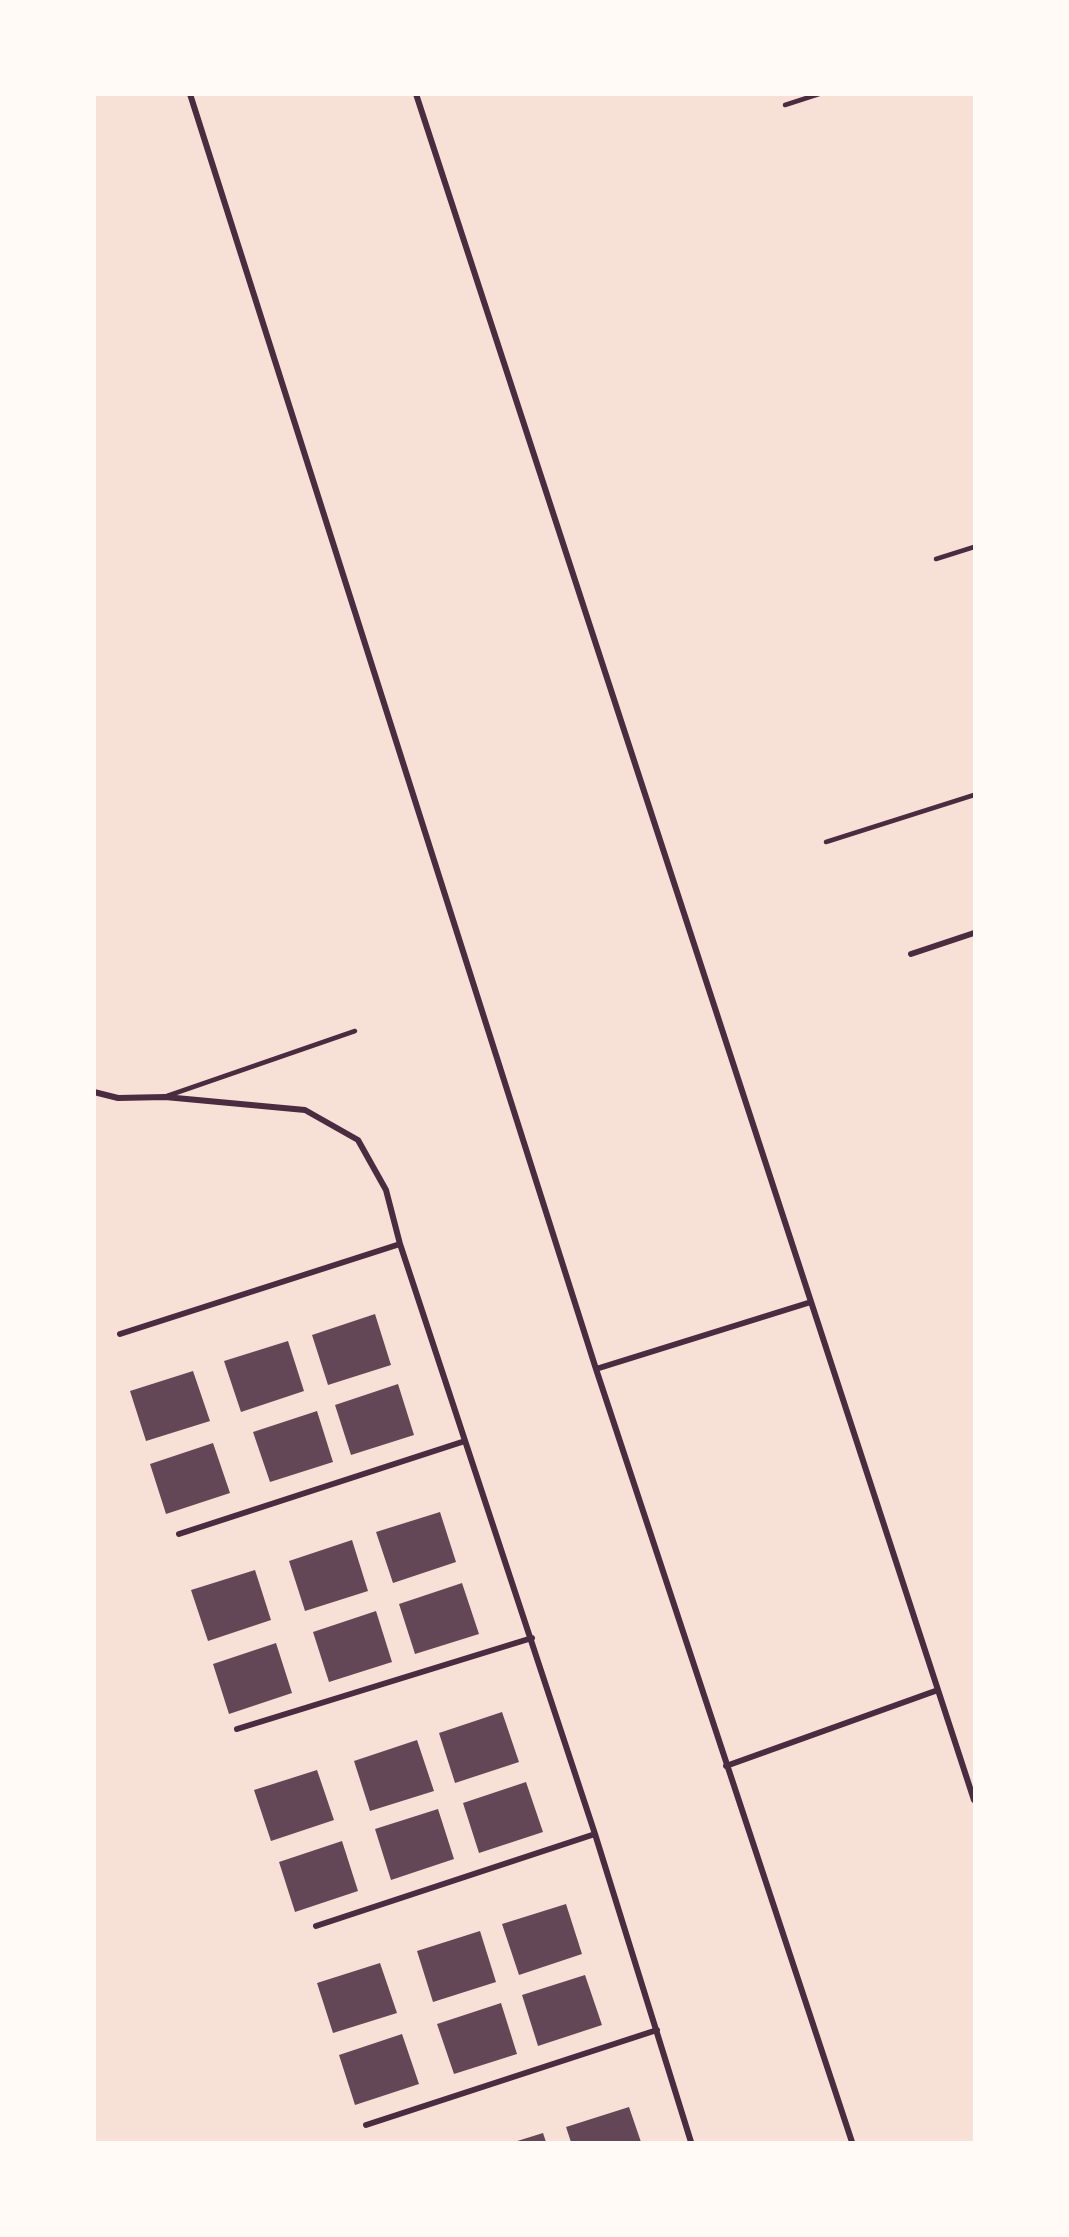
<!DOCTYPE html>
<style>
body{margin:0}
#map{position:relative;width:1069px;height:2237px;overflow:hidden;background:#f7e1d7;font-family:"Source Serif 4",serif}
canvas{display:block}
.frame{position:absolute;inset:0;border:96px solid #fffaf5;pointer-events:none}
</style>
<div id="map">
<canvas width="1069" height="2237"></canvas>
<div class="frame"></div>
</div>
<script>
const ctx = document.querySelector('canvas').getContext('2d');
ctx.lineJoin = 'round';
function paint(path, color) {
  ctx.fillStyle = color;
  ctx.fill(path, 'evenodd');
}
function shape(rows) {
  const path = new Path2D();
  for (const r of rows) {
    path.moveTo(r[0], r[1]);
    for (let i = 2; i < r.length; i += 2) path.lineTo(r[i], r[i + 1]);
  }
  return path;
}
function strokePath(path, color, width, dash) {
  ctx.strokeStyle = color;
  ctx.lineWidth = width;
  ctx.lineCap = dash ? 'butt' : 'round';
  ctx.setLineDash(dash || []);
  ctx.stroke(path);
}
const building = shape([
 [375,1314,391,1365,328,1385,312,1335],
 [288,1341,304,1391,241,1412,224,1361],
 [193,1371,210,1421,146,1441,130,1391],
 [398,1384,414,1435,351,1455,335,1405],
 [317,1411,333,1462,270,1482,253,1432],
 [213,1443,230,1493,166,1514,150,1464],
 [440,1512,456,1562,393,1583,376,1532],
 [352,1540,368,1591,305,1611,289,1561],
 [255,1570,271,1620,208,1641,191,1590],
 [462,1583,479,1634,415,1654,399,1604],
 [376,1611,392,1662,329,1682,313,1632],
 [276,1643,292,1693,229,1714,213,1664],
 [502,1712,519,1762,455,1783,439,1733],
 [417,1740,434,1791,370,1811,354,1761],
 [317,1770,334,1820,271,1841,254,1790],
 [526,1782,543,1832,479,1853,463,1803],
 [438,1809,454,1859,391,1880,375,1829],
 [342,1841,358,1891,295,1912,279,1862],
 [566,1904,582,1954,519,1975,502,1924],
 [480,1931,496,1982,433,2002,417,1951],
 [380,1963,397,2013,333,2033,317,1983],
 [585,1975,602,2025,538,2046,522,1995],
 [501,2003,517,2054,454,2074,437,2024],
 [402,2034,419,2084,355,2105,339,2055],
 [629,2107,641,2142,571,2142,566,2127],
 [543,2133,546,2142,514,2142]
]);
const service = shape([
 [785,105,819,94],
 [936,559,974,547],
 [826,842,974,795],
 [167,1096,355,1031]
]);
const minor = shape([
 [190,94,596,1369,852,2142],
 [416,94,974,1800],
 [911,954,974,933],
 [94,1092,118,1098,165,1097,305,1110,358,1140,386,1190,400,1244,595,1834,691,2142],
 [120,1334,400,1244],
 [596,1369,811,1302],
 [179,1534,465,1441],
 [237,1729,532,1638],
 [726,1766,938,1690],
 [316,1926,595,1834],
 [366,2125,657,2030]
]);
paint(building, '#644757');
strokePath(service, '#4a2c40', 4.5);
strokePath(minor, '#4a2c40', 6);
</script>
